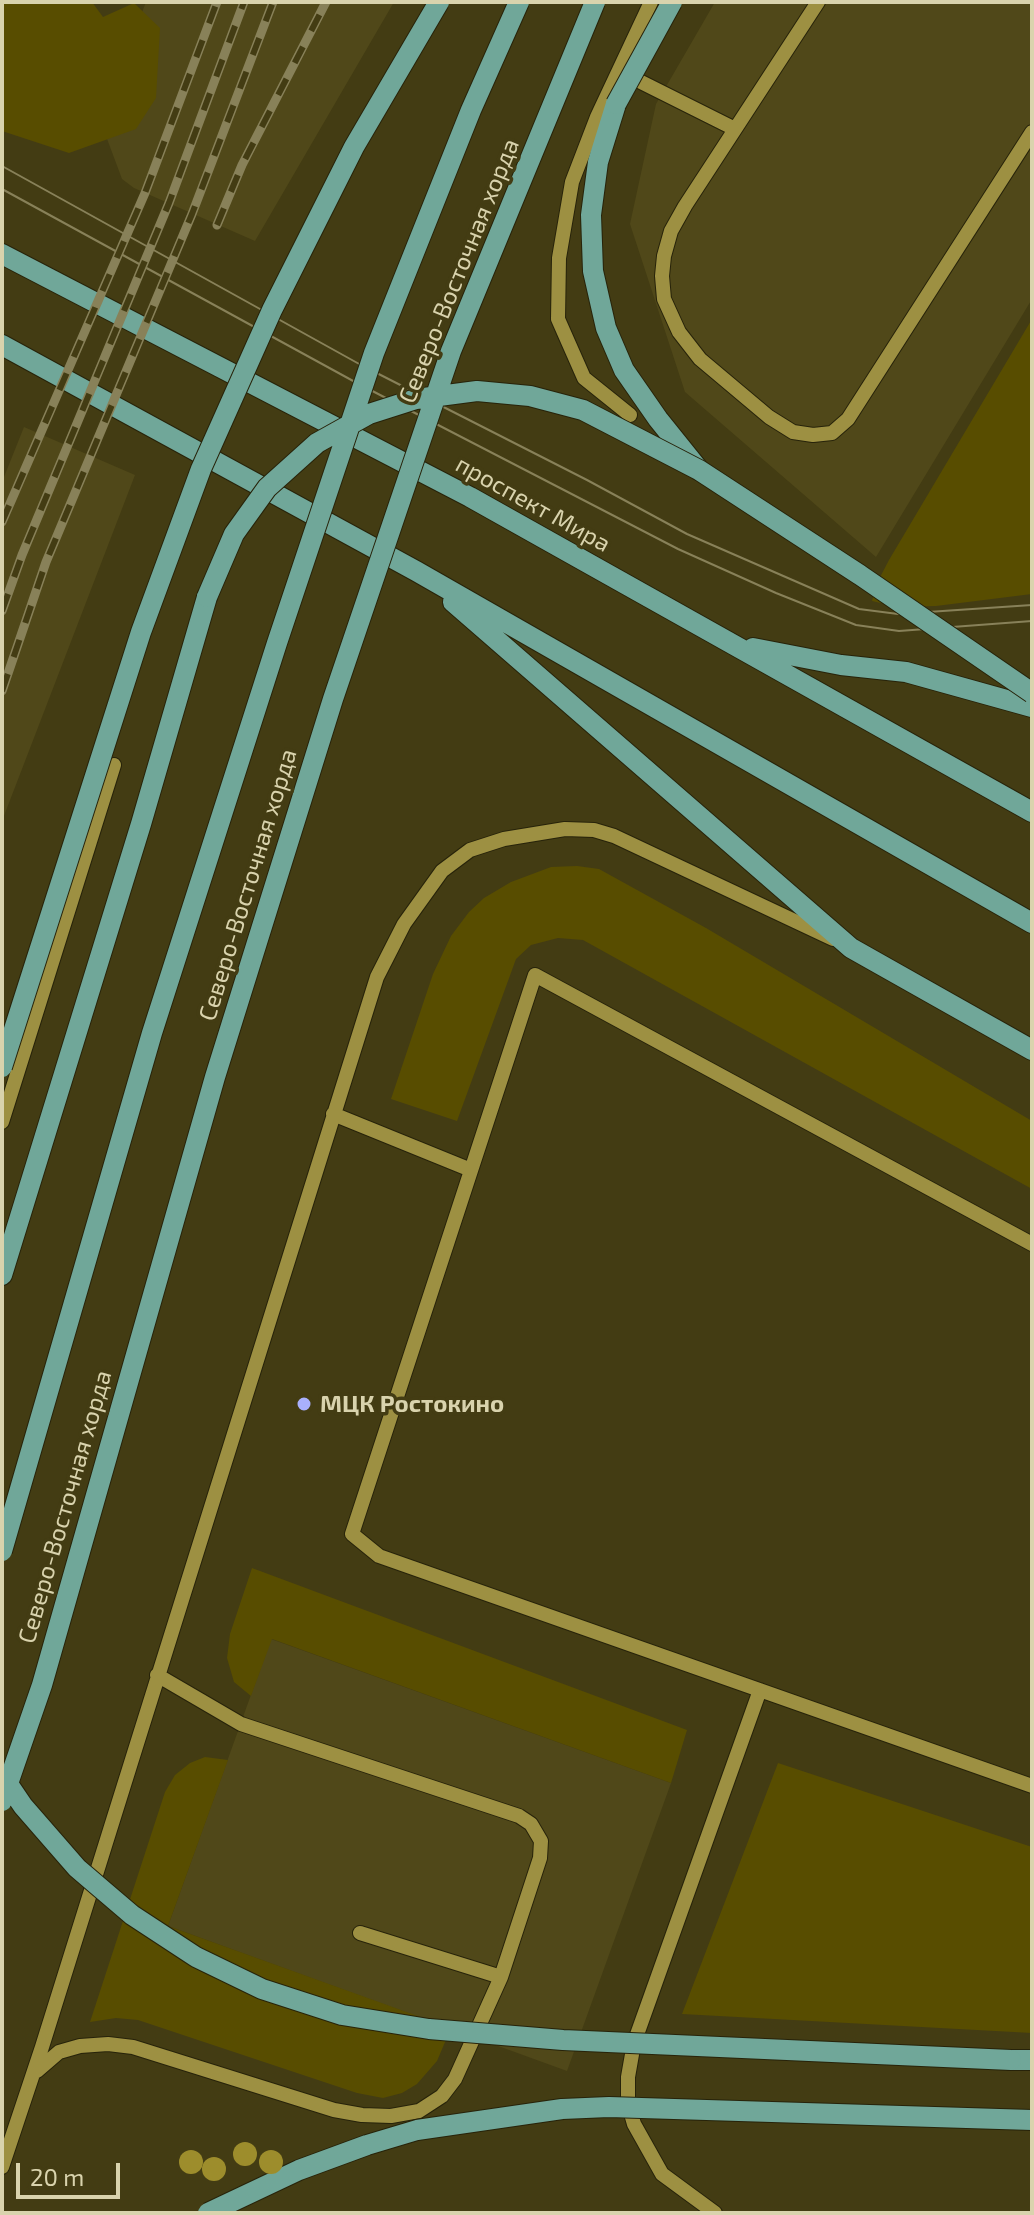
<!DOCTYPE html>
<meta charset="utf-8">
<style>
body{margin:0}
#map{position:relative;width:1034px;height:2215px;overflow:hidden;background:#433c13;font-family:"Exo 2",sans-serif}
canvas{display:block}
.frame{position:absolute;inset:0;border:4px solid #d9d3ad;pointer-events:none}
.scale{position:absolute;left:16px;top:2163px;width:104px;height:36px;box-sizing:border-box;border:4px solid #d9d3ad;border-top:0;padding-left:10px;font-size:24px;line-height:28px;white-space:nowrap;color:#d9d3ad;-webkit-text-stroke:6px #433c13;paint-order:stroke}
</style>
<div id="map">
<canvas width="1034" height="2215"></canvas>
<div class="frame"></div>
<div class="scale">20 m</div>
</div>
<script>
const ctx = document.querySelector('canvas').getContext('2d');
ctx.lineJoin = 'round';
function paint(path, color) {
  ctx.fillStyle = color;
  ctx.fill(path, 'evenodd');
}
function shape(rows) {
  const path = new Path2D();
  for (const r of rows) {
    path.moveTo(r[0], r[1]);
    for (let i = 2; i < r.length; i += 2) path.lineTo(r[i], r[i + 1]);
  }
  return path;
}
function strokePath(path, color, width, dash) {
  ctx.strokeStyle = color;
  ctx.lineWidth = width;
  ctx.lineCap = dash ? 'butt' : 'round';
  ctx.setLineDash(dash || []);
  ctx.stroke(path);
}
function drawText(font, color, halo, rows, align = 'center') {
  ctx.font = font + ' "Exo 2",sans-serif';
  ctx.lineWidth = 7;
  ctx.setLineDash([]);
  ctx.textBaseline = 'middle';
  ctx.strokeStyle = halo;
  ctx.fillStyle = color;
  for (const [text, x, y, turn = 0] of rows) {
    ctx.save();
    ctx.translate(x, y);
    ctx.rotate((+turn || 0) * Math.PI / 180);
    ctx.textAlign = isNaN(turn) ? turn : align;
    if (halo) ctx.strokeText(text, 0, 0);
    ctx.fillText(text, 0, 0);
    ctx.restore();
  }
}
const built = shape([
 [146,2,394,2,255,241,134,188,122,179,100,120],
 [715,2,1032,2,1032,299,876,557,685,392,630,224,656,104],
 [24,427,135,475,2,821,2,482],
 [271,1639,671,1783,567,2071,168,1926]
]);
const green = shape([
 [2,2,92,2,103,17,134,3,160,28,156,98,136,129,69,153,2,131],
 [1032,319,1032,594,936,606,898,607,872,601,877,583,889,560],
 [577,866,599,869,706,928,1032,1121,1032,1189,583,940,558,938,531,945,516,959,457,1121,391,1099,433,974,451,936,469,912,484,898,511,882,551,867],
 [252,1568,687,1730,671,1783,272,1639,251,1696,234,1682,227,1658,230,1634],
 [205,1757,228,1760,168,1926,451,2028,437,2061,417,2084,402,2093,383,2098,357,2093,138,2020,116,2018,90,2022,165,1792,175,1775,190,1763],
 [778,1763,1032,1847,1032,2033,682,2014]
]);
const minor = shape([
 [818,2,685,206,671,231,664,256,662,276,664,299,679,332,700,359,769,417,793,432,813,435,832,433,848,419,1032,132],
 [625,74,733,128],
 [630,415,584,378,558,319,559,258,572,182,597,117,651,2],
 [333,1114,471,1170],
 [2,1122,114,765],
 [1032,1244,535,975,352,1534,379,1556,1032,1786],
 [157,1675,241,1724,519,1816,531,1824,541,1841,540,1858,501,1977,360,1933],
 [37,2071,59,2052,80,2046,108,2044,133,2047,334,2110,362,2115,391,2116,419,2111,442,2096,455,2079,501,1977],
 [2,2167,42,2047,377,977,404,924,442,871,470,850,504,839,565,829,594,830,614,836,833,939],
 [715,2213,662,2174,634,2124,628,2103,628,2077,634,2043,760,1690]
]);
const major = shape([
 [616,104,598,162,591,215,593,271,606,328,624,370,658,419,699,470],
 [2,254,470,497,1032,812],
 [2,345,416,571,1032,923],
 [453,602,851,948,1032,1050],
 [753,648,841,665,906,672,1032,707],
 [2,1275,141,824,207,597],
 [1011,2060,1032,2060]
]);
const tram = shape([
 [2,166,361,365,587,480,687,534,859,609,898,614,1032,605],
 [2,189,355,382,678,549,776,593,856,625,899,631,1032,621]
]);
const rail = shape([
 [217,225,242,165,326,2],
 [2,522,145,193,217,2],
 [2,611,22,555,169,203,244,2],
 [2,691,46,562,192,214,273,2]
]);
const majorBridge = shape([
 [616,104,672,2],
 [207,597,234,534,267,488,317,443,369,414,416,399,477,391,530,396,583,410,699,470,860,575,1032,693],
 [2,1067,141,632,201,469,272,310,354,147,439,2],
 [2,1551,152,1033,277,643,374,353,471,110,519,2],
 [4,1778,23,1806,77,1868,132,1915,196,1957,262,1989,342,2015,429,2029,563,2040,1011,2060],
 [2,1801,42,1685,215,1077,333,699,451,351,595,2],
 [208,2213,299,2170,367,2145,417,2130,562,2109,609,2107,1032,2120]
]);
const trees = [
 [245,2154],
 [191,2162],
 [271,2162],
 [214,2169]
];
const markers = [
 [304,1404,8,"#a9b0fc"]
];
const streetNames = [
 ["Северо-Восточная хорда",459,271,-68],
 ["проспект Мира",533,504,29],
 ["Северо-Восточная хорда",248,885,-73],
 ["Северо-Восточная хорда",65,1507,-74]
];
const poiNames = [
 ["МЦК Ростокино",320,1404]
];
paint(built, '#504819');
paint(green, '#584d00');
strokePath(minor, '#27230a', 16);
strokePath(major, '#27230a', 22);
strokePath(minor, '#9d9042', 14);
strokePath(major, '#70a799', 20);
strokePath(tram, '#888159', 2);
strokePath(rail, '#888159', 9);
strokePath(rail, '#433c13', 6, [18]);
strokePath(majorBridge, '#27230a', 22, []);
strokePath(majorBridge, '#70a799', 20);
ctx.fillStyle = '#9d8d2c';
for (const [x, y] of trees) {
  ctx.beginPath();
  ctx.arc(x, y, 12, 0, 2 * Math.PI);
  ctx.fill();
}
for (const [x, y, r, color] of markers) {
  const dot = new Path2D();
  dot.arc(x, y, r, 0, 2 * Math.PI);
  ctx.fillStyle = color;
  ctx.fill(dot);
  strokePath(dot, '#433c13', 3);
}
drawText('24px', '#d9d3ad', '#433c13', streetNames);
drawText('bold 24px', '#d9d3ad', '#433c13', poiNames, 'left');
</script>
